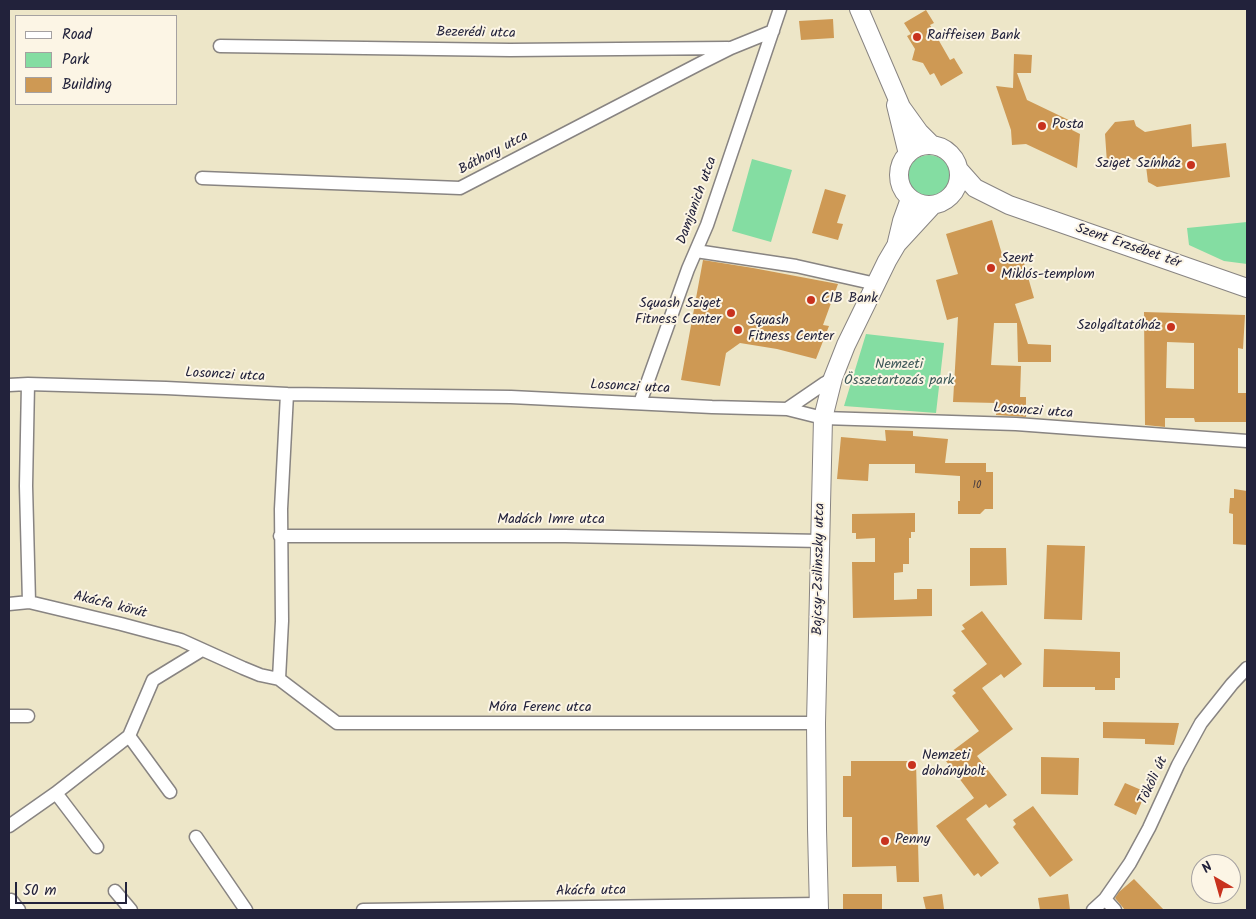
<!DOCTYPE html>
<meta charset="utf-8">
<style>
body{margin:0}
#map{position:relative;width:1256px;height:919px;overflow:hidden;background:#ede6c8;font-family:Kalam,sans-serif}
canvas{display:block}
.frame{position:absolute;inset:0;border:10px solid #22223b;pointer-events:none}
.legend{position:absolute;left:15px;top:15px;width:162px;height:90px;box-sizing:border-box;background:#fcf5e5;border:1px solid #a5a1a1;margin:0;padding:6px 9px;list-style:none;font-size:15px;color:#22223b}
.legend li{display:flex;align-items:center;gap:10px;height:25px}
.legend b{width:25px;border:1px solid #a5a1a1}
.north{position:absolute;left:1191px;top:854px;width:50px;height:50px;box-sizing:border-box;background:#fcf5e5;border:1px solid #a5a1a1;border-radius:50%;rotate:322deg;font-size:14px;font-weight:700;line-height:20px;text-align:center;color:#22223b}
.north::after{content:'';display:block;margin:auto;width:18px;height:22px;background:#c8321e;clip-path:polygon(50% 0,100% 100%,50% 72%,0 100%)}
.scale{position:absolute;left:15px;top:882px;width:112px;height:22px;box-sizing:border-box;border:2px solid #22223b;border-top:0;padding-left:6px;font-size:15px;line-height:18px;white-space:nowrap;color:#22223b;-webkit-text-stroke:4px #fcf5e5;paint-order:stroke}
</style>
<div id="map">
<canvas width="1256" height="919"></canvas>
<div class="frame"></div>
<ul class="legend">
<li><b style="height:6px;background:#fff"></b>Road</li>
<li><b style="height:14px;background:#84dda2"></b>Park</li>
<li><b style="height:14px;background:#ce9954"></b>Building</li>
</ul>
<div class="north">N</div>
<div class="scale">50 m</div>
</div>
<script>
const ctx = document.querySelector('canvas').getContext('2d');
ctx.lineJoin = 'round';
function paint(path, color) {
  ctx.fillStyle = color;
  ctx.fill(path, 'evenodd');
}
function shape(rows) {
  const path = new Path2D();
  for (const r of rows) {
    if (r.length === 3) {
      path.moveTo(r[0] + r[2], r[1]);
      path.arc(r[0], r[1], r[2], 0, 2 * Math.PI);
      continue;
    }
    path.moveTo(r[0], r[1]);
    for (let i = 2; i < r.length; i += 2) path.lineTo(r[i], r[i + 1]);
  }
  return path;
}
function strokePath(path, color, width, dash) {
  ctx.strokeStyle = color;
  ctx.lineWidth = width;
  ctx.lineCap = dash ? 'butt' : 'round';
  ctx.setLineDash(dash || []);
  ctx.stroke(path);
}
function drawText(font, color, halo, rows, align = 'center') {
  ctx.font = font + ' Kalam,sans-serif';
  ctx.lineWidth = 4;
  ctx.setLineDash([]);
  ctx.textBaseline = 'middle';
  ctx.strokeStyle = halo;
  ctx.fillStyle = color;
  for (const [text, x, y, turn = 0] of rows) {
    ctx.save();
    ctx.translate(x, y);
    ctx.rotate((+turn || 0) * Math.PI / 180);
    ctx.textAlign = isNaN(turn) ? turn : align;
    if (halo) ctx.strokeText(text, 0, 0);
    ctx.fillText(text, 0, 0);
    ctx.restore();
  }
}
const green = shape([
 [929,177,22],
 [752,159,792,170,771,242,732,231],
 [1247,222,1247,264,1224,261,1189,245,1187,228],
 [866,334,944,343,936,413,844,406]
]);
const building = shape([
 [926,10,934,23,930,25,950,60,954,58,963,73,941,86,934,73,930,75,923,63,912,60,915,49,907,36,911,34,904,23],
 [833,19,834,38,801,40,799,21],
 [1014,54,1032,55,1031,73,1017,73,1027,100,1075,123,1072,130,1080,134,1077,168,1026,144,1012,145,1011,130,996,86,1013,88],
 [1134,120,1136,126,1145,132,1191,124,1192,147,1226,143,1230,177,1157,187,1148,182,1145,158,1107,163,1105,134,1115,122],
 [825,189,846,195,837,223,843,224,838,240,812,233],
 [992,220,1004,261,1022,256,1034,298,1015,304,1028,344,1051,345,1051,362,1018,362,1017,323,994,323,991,365,1021,366,1020,397,1026,397,1026,417,996,415,997,403,953,402,958,317,947,320,936,280,958,274,946,234],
 [703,260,753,268,838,284,823,325,829,326,816,359,777,349,740,343,726,353,720,386,681,380],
 [1144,312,1245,315,1243,349,1238,348,1238,393,1247,393,1247,422,1195,422,1194,418,1165,418,1165,427,1145,425],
 [1167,342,1194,343,1194,389,1166,388],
 [885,430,913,431,913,436,948,439,945,463,986,463,986,472,993,472,993,509,985,509,980,514,958,514,958,501,960,501,960,476,915,473,915,464,869,464,868,481,837,479,841,437,886,441],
 [1234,489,1247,491,1247,545,1233,544,1233,514,1229,513,1230,498,1234,498],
 [915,513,915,532,911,532,911,538,909,538,909,564,903,564,903,572,894,573,894,600,917,599,917,589,932,589,932,616,853,618,852,562,875,562,875,538,856,539,856,533,852,533,852,514],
 [1047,545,1085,546,1082,620,1044,619],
 [970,548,1006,548,1007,585,970,586],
 [982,611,1022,664,1004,678,1001,674,982,688,1013,729,977,756,1007,795,989,808,986,804,966,819,999,863,981,877,978,873,974,876,936,826,974,798,946,761,949,759,947,755,979,731,952,696,956,693,953,690,987,664,961,631,965,629,962,625],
 [1044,649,1120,652,1120,678,1115,678,1115,690,1095,690,1095,687,1043,687],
 [1103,722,1179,723,1174,745,1145,744,1145,739,1103,738],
 [1041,757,1079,758,1078,795,1041,794],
 [851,761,916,761,919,882,897,882,896,866,852,867,852,817,843,817,843,776,851,776],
 [1125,783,1146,792,1136,815,1114,805],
 [1033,806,1073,860,1050,877,1013,827,1016,824,1013,820],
 [1134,879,1164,910,1125,910,1115,898,1119,892],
 [843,894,882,894,882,910,843,910],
 [942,894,944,909,926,910,923,897],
 [1068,894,1070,910,1040,910,1038,898]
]);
const street = shape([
 [220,46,510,50,728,48],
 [202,178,460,188,701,63,731,48,773,31],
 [696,251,796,266,876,284],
 [28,384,26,486,29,602],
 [9,385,28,384,166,388,287,394,511,397,712,407,787,409,823,418,1016,424,1247,441],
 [640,403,688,269,707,225,780,9],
 [787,409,825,383,833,378],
 [280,536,565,536,821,541],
 [9,604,29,602,121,624,181,640,243,668,260,675,279,679,337,723,816,723],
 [279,679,282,621,281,509,287,394],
 [9,716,28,716],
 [129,736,170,792],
 [9,826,56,793],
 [196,837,246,910],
 [97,847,56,793,129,736,153,680,202,650],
 [115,891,131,910],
 [1105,899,1115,910],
 [11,900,19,910],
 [363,910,819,904],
 [1093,910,1105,899,1130,863,1149,828,1178,765,1201,723,1232,684,1247,668]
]);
const secondary = shape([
 [859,9,901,107,919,132,932,145],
 [896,105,908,154],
 [929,175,30],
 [959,170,975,188,1009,205,1247,288],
 [897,242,902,221,910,199],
 [819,910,817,829,816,723,823,418,833,378,846,345,887,261,897,244,932,206]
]);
const markers = [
 [917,37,5,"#c8321e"],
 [1042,126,5,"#c8321e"],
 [1191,165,5,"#c8321e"],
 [991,268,5,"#c8321e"],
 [811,300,5,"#c8321e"],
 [731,313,5,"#c8321e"],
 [1171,327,5,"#c8321e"],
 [738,330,5,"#c8321e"],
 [912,765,5,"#c8321e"],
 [885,841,5,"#c8321e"]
];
const numberNames = [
 ["10",977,486]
];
const streetNames = [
 ["Bezerédi utca",476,34,1],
 ["Báthory utca",494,154,-28],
 ["Damjanich utca",698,201,-70],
 ["Szent Erzsébet tér",1128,247,19],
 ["Losonczi utca",225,376,3],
 ["Losonczi utca",630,388,3],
 ["Losonczi utca",1033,412,4],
 ["Madách Imre utca",551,521],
 ["Bajcsy-Zsilinszky utca",820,569,-89],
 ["Akácfa körút",110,606,14],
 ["Móra Ferenc utca",540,709],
 ["Tököli út",1154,781,-65],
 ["Akácfa utca",591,892,-1]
];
const poiNames = [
 ["Raiffeisen Bank",927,37],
 ["Posta",1052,126],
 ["Sziget Színház",1181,165,"right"],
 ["Szent",1001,260],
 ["Miklós-templom",1001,276],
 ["CIB Bank",821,300],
 ["Squash Sziget",721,305,"right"],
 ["Fitness Center",721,321,"right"],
 ["Squash",748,322],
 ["Fitness Center",748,338],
 ["Szolgáltatóház",1161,327,"right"],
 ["Nemzeti",922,757],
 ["dohánybolt",922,773],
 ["Penny",895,841]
];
const parkNames = [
 ["Nemzeti",899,366],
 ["Összetartozás park",899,382]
];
paint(green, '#84dda2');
paint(building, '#ce9954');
strokePath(street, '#888482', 15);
strokePath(secondary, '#888482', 20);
strokePath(street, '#fff', 12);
strokePath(secondary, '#fff', 18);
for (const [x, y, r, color] of markers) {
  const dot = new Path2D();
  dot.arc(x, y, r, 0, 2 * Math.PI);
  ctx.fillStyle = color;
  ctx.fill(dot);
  strokePath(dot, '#fcf5e5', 2);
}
drawText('11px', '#4d4041', null, numberNames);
drawText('14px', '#22223b', '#fcf5e5', streetNames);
drawText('14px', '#22223b', '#fcf5e5', poiNames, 'left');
drawText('14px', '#3f5a5a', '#fcf5e5', parkNames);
</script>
